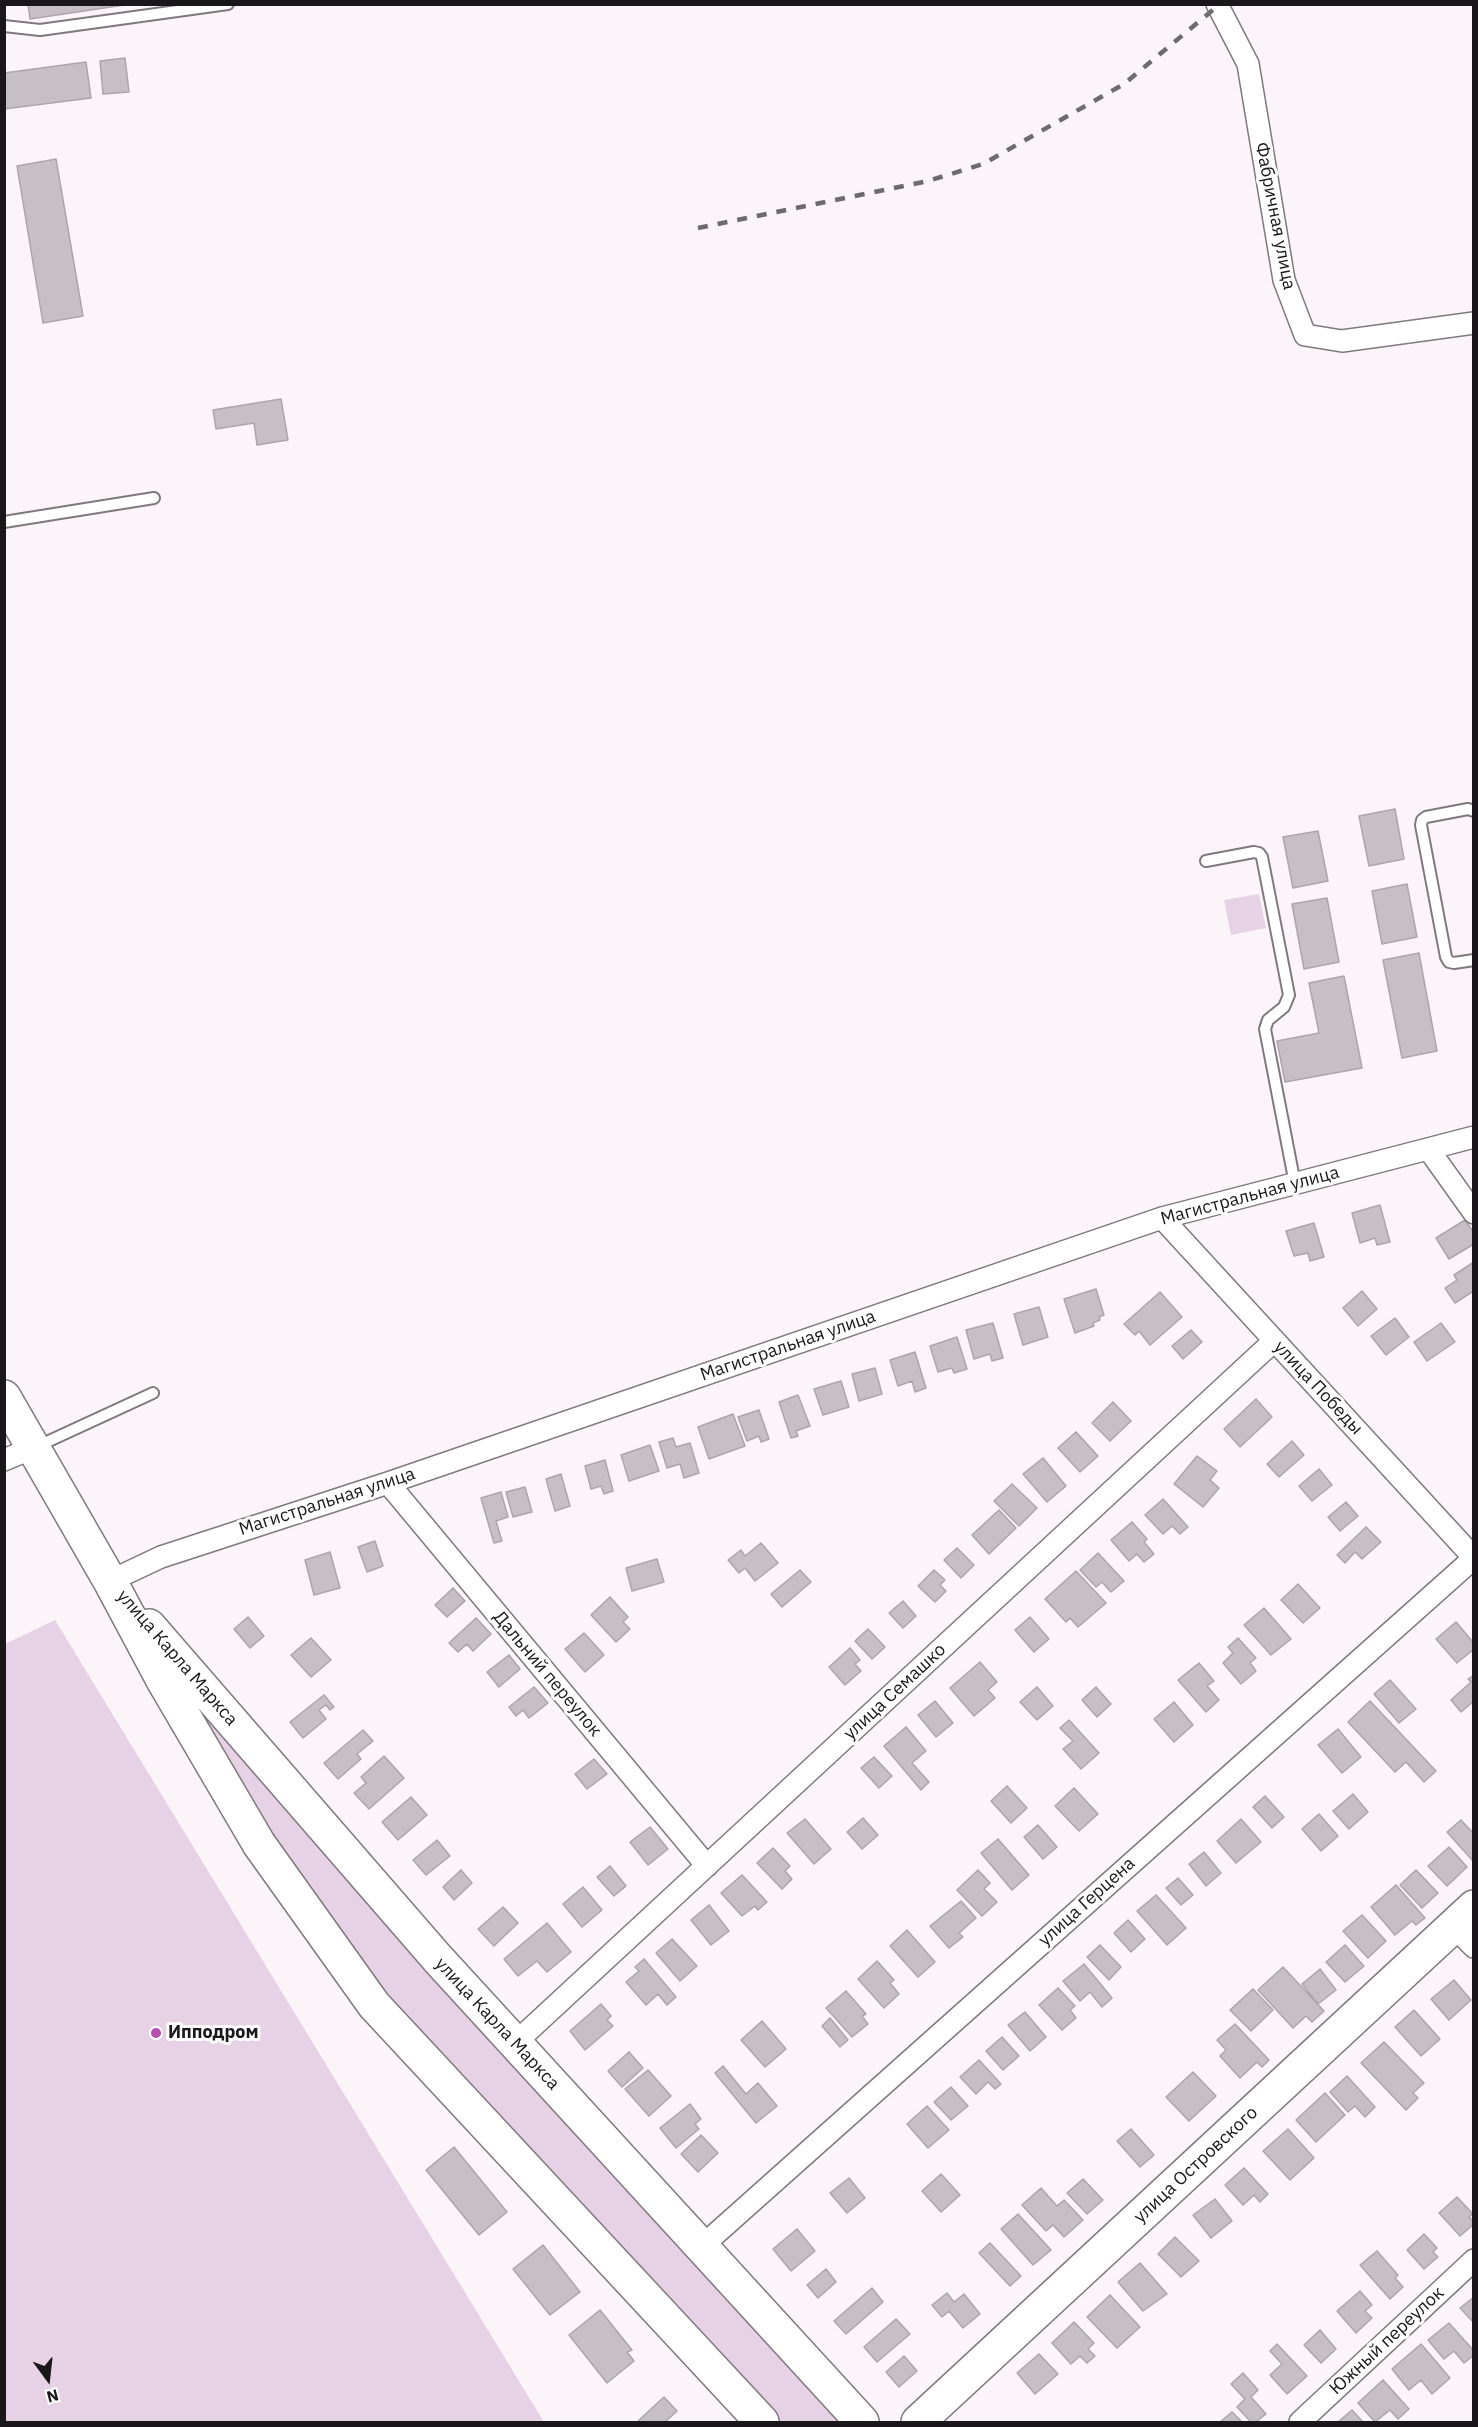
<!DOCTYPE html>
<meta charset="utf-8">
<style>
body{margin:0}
#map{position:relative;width:1478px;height:2427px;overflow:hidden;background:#fbf5fa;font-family:"IBM Plex Sans",sans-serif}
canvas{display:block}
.frame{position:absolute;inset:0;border:6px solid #191719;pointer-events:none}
.north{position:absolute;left:18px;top:2349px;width:60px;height:60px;-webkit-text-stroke:4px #fff;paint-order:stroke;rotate:165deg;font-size:16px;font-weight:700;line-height:24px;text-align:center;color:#191719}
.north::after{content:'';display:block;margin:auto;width:21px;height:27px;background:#191719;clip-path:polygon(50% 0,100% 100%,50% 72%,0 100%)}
</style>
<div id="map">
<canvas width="1478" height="2427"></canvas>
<div class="frame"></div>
<div class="north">N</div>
</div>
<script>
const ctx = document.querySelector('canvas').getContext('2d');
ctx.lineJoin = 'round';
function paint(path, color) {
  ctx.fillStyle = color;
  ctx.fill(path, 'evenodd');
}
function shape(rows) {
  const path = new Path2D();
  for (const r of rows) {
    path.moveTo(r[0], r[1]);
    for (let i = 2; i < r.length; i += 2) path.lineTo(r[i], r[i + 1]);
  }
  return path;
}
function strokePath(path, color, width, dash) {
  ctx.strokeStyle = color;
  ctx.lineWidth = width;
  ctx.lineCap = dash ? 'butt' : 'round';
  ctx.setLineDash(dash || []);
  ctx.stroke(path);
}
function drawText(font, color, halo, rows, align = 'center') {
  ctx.font = font + ' "IBM Plex Sans",sans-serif';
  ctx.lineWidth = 6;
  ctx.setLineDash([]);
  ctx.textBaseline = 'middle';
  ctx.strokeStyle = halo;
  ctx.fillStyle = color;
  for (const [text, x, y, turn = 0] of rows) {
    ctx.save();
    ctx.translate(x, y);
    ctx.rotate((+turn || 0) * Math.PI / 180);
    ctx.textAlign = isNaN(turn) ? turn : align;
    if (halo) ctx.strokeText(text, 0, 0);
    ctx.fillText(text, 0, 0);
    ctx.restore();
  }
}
const green = shape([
 [1259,894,1266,928,1231,935,1224,900],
 [110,1582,862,2422,762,2422,374,2005],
 [55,1620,544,2422,5,2422,5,1644]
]);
const building = shape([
 [28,4,131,4,30,19,28,4],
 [125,58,129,92,103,94,100,61,125,58],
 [86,62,91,98,4,109,4,73,86,62],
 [56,159,83,316,43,323,17,166,56,159],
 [281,399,288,440,257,445,254,423,216,429,213,410,281,399],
 [1395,809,1404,859,1369,866,1359,816,1395,809],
 [1318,831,1328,881,1293,888,1283,837,1318,831],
 [1407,884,1417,937,1382,944,1372,891,1407,884],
 [1327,898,1339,962,1304,969,1292,904,1327,898],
 [1419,953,1437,1051,1402,1058,1383,960,1419,953],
 [1344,976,1362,1068,1285,1082,1277,1041,1319,1033,1309,983,1344,976],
 [1380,1205,1390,1242,1377,1245,1375,1238,1360,1243,1352,1213,1380,1205],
 [1465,1220,1474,1233,1474,1244,1449,1259,1436,1238,1465,1220],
 [1314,1223,1324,1257,1310,1261,1308,1253,1294,1256,1286,1231,1314,1223],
 [1474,1262,1474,1293,1472,1292,1455,1303,1445,1288,1457,1280,1454,1275,1474,1262],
 [1096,1289,1104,1315,1099,1317,1100,1320,1093,1323,1094,1326,1075,1333,1064,1299,1096,1289],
 [1362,1291,1377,1309,1358,1326,1343,1308,1362,1291],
 [1160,1292,1182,1317,1150,1345,1139,1331,1135,1335,1124,1324,1160,1292],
 [1039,1307,1048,1337,1023,1345,1014,1314,1039,1307],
 [1395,1318,1409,1337,1386,1355,1371,1336,1395,1318],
 [993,1323,1003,1358,992,1361,990,1354,974,1359,966,1330,993,1323],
 [1441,1323,1455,1342,1427,1361,1414,1342,1441,1323],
 [1191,1330,1202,1342,1183,1359,1172,1346,1191,1330],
 [957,1337,967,1369,954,1373,952,1368,938,1372,930,1346,957,1337],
 [915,1352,926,1388,915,1392,912,1381,898,1386,890,1360,915,1352],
 [875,1368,882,1394,859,1401,852,1374,875,1368],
 [841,1381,849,1407,823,1415,814,1389,841,1381],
 [798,1395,810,1426,796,1431,798,1436,791,1438,779,1402,798,1395],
 [1256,1399,1272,1417,1240,1447,1224,1429,1256,1399],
 [1113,1402,1131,1421,1110,1441,1092,1423,1113,1402],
 [759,1410,769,1439,761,1442,759,1436,747,1441,738,1417,759,1410],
 [733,1414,745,1446,709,1459,698,1427,733,1414],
 [1076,1432,1098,1456,1080,1472,1058,1448,1076,1432],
 [673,1438,676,1447,690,1443,699,1473,684,1478,680,1464,667,1468,659,1442,673,1438],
 [1292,1441,1304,1455,1279,1477,1267,1464,1292,1441],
 [650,1445,659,1471,629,1481,621,1455,650,1445],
 [1197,1456,1217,1471,1210,1480,1219,1488,1203,1507,1174,1484,1197,1456],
 [1043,1458,1066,1486,1047,1502,1023,1474,1043,1458],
 [605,1460,613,1491,604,1494,601,1486,591,1489,585,1466,605,1460],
 [1319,1469,1332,1485,1312,1501,1299,1486,1319,1469],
 [561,1474,570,1506,555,1511,546,1479,561,1474],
 [1012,1484,1037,1508,1019,1526,994,1501,1012,1484],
 [525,1487,532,1512,513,1517,506,1492,525,1487],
 [501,1492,508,1517,496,1521,502,1541,494,1543,481,1498,501,1492],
 [1163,1499,1188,1527,1180,1534,1172,1526,1163,1534,1145,1515,1163,1499],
 [1346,1502,1358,1516,1340,1531,1328,1517,1346,1502],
 [999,1510,1016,1528,989,1554,972,1535,999,1510],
 [1132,1522,1147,1539,1144,1542,1154,1554,1144,1562,1137,1554,1129,1561,1111,1540,1132,1522],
 [1366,1527,1381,1542,1362,1559,1355,1552,1345,1563,1337,1555,1366,1527],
 [375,1541,383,1566,367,1572,358,1547,375,1541],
 [761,1543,778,1563,755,1581,745,1568,739,1573,728,1560,741,1550,745,1556,761,1543],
 [957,1548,974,1565,961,1578,944,1560,957,1548],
 [330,1552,340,1588,314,1595,305,1560,330,1552],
 [1098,1553,1124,1581,1111,1592,1102,1582,1096,1587,1080,1570,1098,1553],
 [657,1559,664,1582,632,1591,626,1568,657,1559],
 [800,1570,811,1582,782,1607,771,1594,800,1570],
 [934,1570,945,1580,940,1585,946,1591,935,1602,918,1586,934,1570],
 [1076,1571,1106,1603,1078,1627,1070,1618,1066,1622,1045,1599,1076,1571],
 [1298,1584,1320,1608,1303,1623,1281,1600,1298,1584],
 [453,1588,465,1601,447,1617,435,1605,453,1588],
 [610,1597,628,1617,623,1622,630,1629,616,1642,591,1615,610,1597],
 [903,1601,916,1616,903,1628,889,1613,903,1601],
 [1264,1608,1291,1639,1271,1655,1244,1625,1264,1608],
 [248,1617,264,1636,250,1648,234,1629,248,1617],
 [1030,1617,1049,1639,1034,1652,1015,1630,1030,1617],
 [476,1618,491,1634,473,1651,467,1644,458,1652,449,1643,476,1618],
 [1456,1622,1472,1641,1474,1640,1474,1649,1457,1663,1436,1639,1456,1622],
 [868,1629,885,1647,872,1659,855,1641,868,1629],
 [584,1633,604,1655,585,1672,565,1649,584,1633],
 [311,1638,331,1660,311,1677,291,1655,311,1638],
 [1238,1638,1256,1658,1250,1663,1256,1671,1241,1684,1223,1663,1233,1653,1228,1647,1238,1638],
 [850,1648,860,1660,855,1664,861,1671,845,1685,829,1667,850,1648],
 [509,1655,520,1669,499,1687,487,1672,509,1655],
 [980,1662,997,1682,988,1690,995,1698,974,1716,950,1688,980,1662],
 [1199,1663,1214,1681,1207,1686,1219,1700,1206,1712,1178,1680,1199,1663],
 [1474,1675,1474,1701,1461,1712,1451,1700,1471,1682,1468,1679,1474,1675],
 [1390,1680,1416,1709,1399,1723,1374,1694,1390,1680],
 [534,1687,548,1703,529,1718,523,1710,516,1716,509,1707,534,1687],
 [1037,1687,1053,1706,1037,1720,1020,1702,1037,1687],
 [1096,1687,1111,1704,1097,1717,1082,1700,1096,1687],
 [324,1695,334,1707,330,1710,326,1705,319,1710,326,1719,303,1738,290,1722,324,1695],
 [935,1701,953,1723,936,1737,918,1715,935,1701],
 [1370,1701,1436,1771,1424,1782,1406,1762,1395,1772,1348,1722,1370,1701],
 [1174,1702,1193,1725,1174,1742,1154,1719,1174,1702],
 [1069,1720,1099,1753,1081,1769,1063,1749,1073,1741,1060,1728,1069,1720],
 [906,1727,926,1751,912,1763,929,1782,921,1790,884,1746,906,1727],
 [1338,1729,1361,1757,1342,1773,1318,1745,1338,1729],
 [363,1730,373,1741,357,1754,361,1759,338,1779,324,1763,363,1730],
 [384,1756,404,1778,369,1809,354,1793,366,1783,361,1777,384,1756],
 [874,1757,892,1776,879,1788,861,1768,874,1757],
 [594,1759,607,1774,587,1789,575,1774,594,1759],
 [1007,1786,1027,1808,1011,1823,991,1801,1007,1786],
 [1074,1788,1098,1814,1079,1831,1055,1806,1074,1788],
 [1353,1794,1368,1812,1349,1829,1333,1811,1353,1794],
 [1265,1796,1284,1817,1272,1828,1253,1807,1265,1796],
 [411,1797,427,1815,398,1840,382,1822,411,1797],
 [1319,1814,1338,1836,1321,1851,1302,1829,1319,1814],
 [863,1818,878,1835,862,1849,847,1832,863,1818],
 [805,1819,831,1849,814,1864,787,1833,805,1819],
 [1241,1819,1261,1842,1236,1863,1217,1841,1241,1819],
 [1461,1820,1474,1834,1473,1861,1447,1832,1461,1820],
 [1038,1825,1057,1847,1043,1859,1024,1837,1038,1825],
 [650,1827,668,1849,648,1865,630,1842,650,1827],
 [998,1839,1029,1875,1012,1890,981,1853,998,1839],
 [437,1840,450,1856,426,1875,413,1860,437,1840],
 [1449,1847,1467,1867,1447,1886,1428,1866,1449,1847],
 [773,1848,790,1866,785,1871,792,1879,782,1889,757,1863,773,1848],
 [1204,1852,1221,1873,1206,1886,1189,1864,1204,1852],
 [610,1866,626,1886,614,1896,597,1877,610,1866],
 [461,1870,472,1883,454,1900,443,1887,461,1870],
 [978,1870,990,1883,984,1889,997,1902,982,1916,957,1890,978,1870],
 [1416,1870,1438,1893,1422,1908,1400,1885,1416,1870],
 [742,1875,767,1902,758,1910,755,1906,742,1916,721,1893,742,1875],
 [1178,1878,1193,1895,1181,1905,1166,1888,1178,1878],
 [1396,1885,1425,1918,1416,1925,1412,1921,1395,1935,1371,1907,1396,1885],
 [583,1887,602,1910,582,1927,563,1904,583,1887],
 [1156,1895,1186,1928,1167,1945,1137,1911,1156,1895],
 [961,1901,976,1918,959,1933,963,1937,949,1948,930,1926,961,1901],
 [709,1905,729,1931,711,1945,691,1920,709,1905],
 [503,1907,518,1923,494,1946,478,1929,503,1907],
 [1362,1915,1386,1941,1368,1958,1343,1931,1362,1915],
 [1128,1920,1145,1939,1131,1952,1114,1933,1128,1920],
 [547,1923,571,1952,547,1972,537,1961,518,1976,504,1959,547,1923],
 [907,1930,935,1962,918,1977,890,1946,907,1930],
 [672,1939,697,1966,680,1981,656,1953,672,1939],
 [1100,1945,1121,1967,1109,1980,1087,1957,1100,1945],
 [1345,1945,1364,1966,1345,1982,1326,1962,1345,1945],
 [644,1959,676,1997,667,2005,658,1994,646,2005,626,1982,639,1971,635,1967,644,1959],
 [877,1961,894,1980,890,1983,899,1994,884,2008,858,1979,877,1961],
 [1084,1964,1112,1998,1102,2007,1090,1992,1080,2001,1063,1981,1084,1964],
 [1283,1967,1324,2011,1312,2022,1306,2016,1293,2028,1258,1990,1283,1967],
 [1320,1969,1336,1990,1318,2004,1302,1984,1320,1969],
 [1454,1980,1471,2000,1449,2020,1431,1999,1454,1980],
 [1058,1988,1075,2006,1070,2010,1076,2018,1062,2030,1039,2005,1058,1988],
 [1253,1989,1273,2010,1251,2031,1230,2010,1253,1989],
 [846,1991,866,2014,862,2016,868,2024,852,2037,826,2008,846,1991],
 [601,2004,611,2016,607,2020,613,2026,585,2050,570,2031,601,2004],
 [1414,2010,1440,2039,1421,2056,1395,2027,1414,2010],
 [1025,2012,1046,2037,1030,2051,1008,2025,1025,2012],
 [830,2018,848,2040,840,2047,822,2026,830,2018],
 [762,2021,786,2049,765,2067,741,2040,762,2021],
 [1235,2024,1269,2060,1262,2067,1257,2062,1240,2078,1220,2056,1226,2050,1217,2040,1235,2024],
 [1002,2037,1019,2056,1003,2070,986,2051,1002,2037],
 [1384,2042,1424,2083,1413,2093,1418,2098,1406,2110,1361,2063,1384,2042],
 [629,2052,643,2068,622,2087,608,2071,629,2052],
 [979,2060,1001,2084,995,2089,988,2082,976,2094,960,2077,979,2060],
 [723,2066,746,2094,758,2083,777,2106,756,2123,715,2073,723,2066],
 [648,2070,671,2096,649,2116,625,2089,648,2070],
 [1193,2072,1216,2096,1189,2121,1166,2097,1193,2072],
 [1347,2076,1375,2107,1365,2117,1355,2106,1348,2112,1330,2092,1347,2076],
 [951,2087,968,2106,951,2120,934,2102,951,2087],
 [1325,2093,1345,2115,1316,2142,1296,2120,1325,2093],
 [690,2104,701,2119,695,2124,699,2129,676,2148,660,2128,690,2104],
 [927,2106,949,2130,928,2148,907,2124,927,2106],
 [1131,2129,1154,2155,1140,2167,1117,2141,1131,2129],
 [1288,2129,1314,2158,1290,2180,1263,2151,1288,2129],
 [701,2135,718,2153,698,2172,681,2154,701,2135],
 [454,2147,507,2212,479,2235,426,2170,454,2147],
 [1244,2168,1268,2194,1260,2202,1254,2195,1243,2205,1225,2185,1244,2168],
 [941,2174,960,2195,941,2212,922,2191,941,2174],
 [849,2178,865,2198,847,2213,830,2193,849,2178],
 [1083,2179,1103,2200,1087,2214,1067,2193,1083,2179],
 [1041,2188,1057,2206,1064,2200,1083,2220,1064,2237,1053,2225,1046,2231,1022,2205,1041,2188],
 [1457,2197,1473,2214,1469,2217,1474,2222,1474,2224,1460,2236,1439,2213,1457,2197],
 [1215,2199,1232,2221,1211,2238,1193,2215,1215,2199],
 [1018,2214,1051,2250,1033,2265,1001,2229,1018,2214],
 [797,2229,815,2251,791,2271,773,2249,797,2229],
 [1424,2234,1437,2248,1433,2252,1438,2257,1424,2269,1407,2250,1424,2234],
 [1175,2237,1199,2261,1181,2277,1158,2254,1175,2237],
 [990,2243,1021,2276,1010,2286,979,2253,990,2243],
 [543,2245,580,2292,550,2315,513,2269,543,2245],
 [1377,2251,1398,2275,1395,2278,1403,2287,1390,2299,1360,2265,1377,2251],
 [1140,2263,1167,2294,1143,2311,1118,2282,1140,2263],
 [826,2269,836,2282,818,2298,807,2285,826,2269],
 [872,2288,883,2302,846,2334,834,2321,872,2288],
 [1360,2291,1372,2305,1365,2311,1372,2318,1356,2333,1337,2311,1360,2291],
 [947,2293,954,2302,964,2294,980,2314,963,2328,949,2311,942,2317,932,2305,947,2293],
 [1110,2295,1140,2327,1117,2348,1087,2317,1110,2295],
 [1474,2297,1474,2323,1460,2308,1474,2297],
 [600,2310,632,2350,627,2352,634,2361,607,2383,569,2335,600,2310],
 [896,2319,910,2334,877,2362,864,2347,896,2319],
 [1074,2322,1094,2343,1088,2349,1095,2356,1087,2363,1080,2356,1071,2364,1052,2343,1074,2322],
 [1449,2323,1474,2351,1474,2355,1464,2363,1454,2351,1444,2359,1428,2340,1449,2323],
 [1320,2330,1336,2349,1321,2363,1304,2345,1320,2330],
 [1277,2344,1307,2376,1287,2394,1270,2375,1282,2364,1270,2351,1277,2344],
 [1421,2344,1450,2378,1432,2394,1421,2380,1409,2390,1392,2369,1421,2344],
 [1039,2354,1058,2374,1035,2394,1017,2373,1039,2354],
 [904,2356,917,2371,899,2387,886,2372,904,2356],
 [1243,2373,1258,2390,1251,2397,1266,2414,1256,2422,1251,2422,1237,2407,1245,2399,1231,2384,1243,2373],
 [1383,2380,1409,2409,1398,2419,1390,2410,1375,2422,1358,2403,1383,2380],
 [664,2397,677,2411,665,2422,637,2422,664,2397],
 [1352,2410,1363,2422,1338,2422,1352,2410],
 [1232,2412,1242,2422,1220,2422,1232,2412]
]);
const service = shape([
 [4,26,40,30,228,4],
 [4,522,154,498],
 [1474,811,1468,809,1426,817,1422,820,1421,825,1446,957,1449,962,1454,963,1474,960],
 [1206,861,1254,852,1259,853,1262,857,1289,995,1284,1007,1268,1020,1265,1029,1295,1184],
 [38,1446,153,1393]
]);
const minor = shape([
 [1217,4,1248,64,1284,280,1305,335,1342,341,1474,323],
 [1429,1150,1474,1213],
 [1162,1218,1474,1558],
 [4,1460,35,1447],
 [388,1483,707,1866],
 [110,1581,161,1557,388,1483,1162,1218,1474,1137],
 [1453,1926,1474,1947],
 [515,2043,1274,1341],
 [701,2247,1474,1558],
 [1300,2422,1474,2260]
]);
const primary = shape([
 [4,1397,110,1581,164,1682,259,1844,374,2005,762,2422],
 [149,1626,438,1959,862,2422],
 [918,2422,1474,1907]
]);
const rail = shape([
 [698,228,928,181,983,164,1124,84,1220,4]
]);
const markers = [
 [156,2033,6,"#b74dae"]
];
const streetNames = [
 ["Фабричная улица",1275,216,79],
 ["Магистральная улица",1250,1196,-15],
 ["Магистральная улица",788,1346,-19],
 ["улица Победы",1318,1388,47],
 ["Магистральная улица",327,1502,-18],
 ["улица Карла Маркса",177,1658,49],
 ["Дальний переулок",547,1674,50],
 ["улица Семашко",895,1692,-43],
 ["улица Герцена",1087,1902,-42],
 ["улица Карла Маркса",497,2024,47],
 ["улица Островского",1196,2165,-43],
 ["Южный переулок",1387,2341,-43]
];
const poiNames = [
 ["Ипподром",168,2033]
];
paint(green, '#e7d1e4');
paint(building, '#c6c0c5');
strokePath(building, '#aca5ab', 1.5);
strokePath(service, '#7f797e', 14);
strokePath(minor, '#7f797e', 24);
strokePath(primary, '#7f797e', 36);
strokePath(service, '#fff', 10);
strokePath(minor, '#fff', 21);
strokePath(primary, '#fff', 33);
strokePath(rail, '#6e6b6e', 4.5, [10, 10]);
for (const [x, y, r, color] of markers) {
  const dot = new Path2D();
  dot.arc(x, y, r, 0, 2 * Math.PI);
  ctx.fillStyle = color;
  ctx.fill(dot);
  strokePath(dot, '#fff', 2);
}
drawText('18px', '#191719', '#fff', streetNames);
drawText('bold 18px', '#191719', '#fff', poiNames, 'left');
</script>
